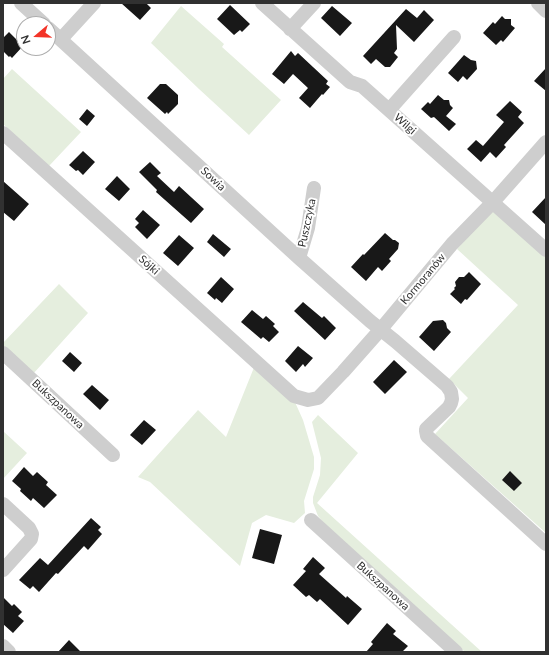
<!DOCTYPE html>
<meta charset="utf-8">
<style>
body{margin:0}
#map{position:relative;width:549px;height:655px;overflow:hidden;background:#fff;font-family:Lato,sans-serif}
canvas{display:block}
.frame{position:absolute;inset:0;border:4px solid #313131;pointer-events:none}
.north{position:absolute;left:16px;top:16px;width:40px;height:40px;box-sizing:border-box;background:#fff;border:1px solid #adadad;border-radius:50%;rotate:251deg;font-size:11px;font-weight:700;line-height:16px;text-align:center;color:#313131}
.north::after{content:'';display:block;margin:auto;width:14px;height:18px;background:#f33428;clip-path:polygon(50% 0,100% 100%,50% 72%,0 100%)}
</style>
<div id="map">
<canvas width="549" height="655"></canvas>
<div class="frame"></div>
<div class="north">N</div>
</div>
<script>
const ctx = document.querySelector('canvas').getContext('2d');
ctx.lineJoin = 'round';
function paint(path, color) {
  ctx.fillStyle = color;
  ctx.fill(path, 'evenodd');
}
function shape(rows) {
  const path = new Path2D();
  for (const r of rows) {
    path.moveTo(r[0], r[1]);
    for (let i = 2; i < r.length; i += 2) path.lineTo(r[i], r[i + 1]);
  }
  return path;
}
function strokePath(path, color, width, dash) {
  ctx.strokeStyle = color;
  ctx.lineWidth = width;
  ctx.lineCap = dash ? 'butt' : 'round';
  ctx.setLineDash(dash || []);
  ctx.stroke(path);
}
function drawText(font, color, halo, rows, align = 'center') {
  ctx.font = font + ' Lato,sans-serif';
  ctx.lineWidth = 4;
  ctx.setLineDash([]);
  ctx.textBaseline = 'middle';
  ctx.strokeStyle = halo;
  ctx.fillStyle = color;
  for (const [text, x, y, turn = 0] of rows) {
    ctx.save();
    ctx.translate(x, y);
    ctx.rotate((+turn || 0) * Math.PI / 180);
    ctx.textAlign = isNaN(turn) ? turn : align;
    if (halo) ctx.strokeText(text, 0, 0);
    ctx.fillText(text, 0, 0);
    ctx.restore();
  }
}
const green = shape([
 [181,6,224,44,222,47,281,100,249,135,199,89,151,43],
 [12,69,81,132,49,166,3,124,3,79],
 [495,207,546,254,546,533,435,434,468,398,449,379,518,305,457,249],
 [59,284,88,313,33,374,3,348,3,343],
 [255,365,294,400,303,420,314,457,314,469,304,501,305,513,294,523,266,515,252,523,240,566,150,482,138,477,198,410,226,437],
 [318,415,358,453,317,503,482,652,465,652,329,529,318,516,313,503,313,497,320,475,321,458,312,422],
 [3,431,27,453,3,479]
]);
const building = shape([
 [121,3,146,3,151,8,140,20],
 [230,5,250,24,242,32,240,30,234,35,217,19],
 [332,6,352,23,340,36,321,18],
 [406,9,417,18,424,10,434,20,414,42,396,25,397,49,394,53,398,57,390,67,385,67,376,59,371,64,363,56],
 [502,16,505,19,511,19,511,25,515,28,503,42,501,40,496,45,483,33,493,22,495,24],
 [9,32,23,46,12,58,10,56,9,57,3,51,3,38],
 [291,51,295,56,298,53,328,81,326,84,330,87,323,95,322,94,310,108,299,98,308,88,293,74,284,84,272,74],
 [464,55,471,60,476,61,477,69,467,80,463,76,458,82,448,73],
 [546,68,546,91,534,81],
 [160,84,166,84,178,95,178,104,168,114,167,112,165,114,147,98],
 [438,95,444,100,449,100,450,105,453,108,446,116,456,124,449,131,434,117,431,118,421,109,428,102,430,104],
 [510,101,522,112,518,117,524,123,504,145,506,147,496,158,490,152,481,162,467,149,476,140,483,146,504,122,496,115],
 [87,109,95,116,87,126,79,119],
 [83,151,95,162,83,175,78,170,76,171,69,165],
 [150,162,161,173,157,176,174,192,179,186,204,209,191,223,156,192,157,190,139,172],
 [117,176,130,189,119,201,105,189],
 [3,181,29,204,14,221,3,212],
 [546,197,546,225,532,212],
 [143,210,160,225,147,239,135,227,139,223,135,219],
 [385,233,393,240,395,240,399,243,398,249,389,259,391,261,382,271,378,267,366,281,351,267,363,254,364,255],
 [213,234,231,249,224,257,207,242],
 [179,235,194,248,178,266,163,253],
 [469,272,481,284,467,300,465,299,461,304,450,294,455,289,454,288,456,286,455,282,459,277,464,277],
 [221,277,234,289,222,303,216,298,215,300,207,293],
 [303,302,322,318,324,316,336,328,325,340,294,311],
 [252,310,263,319,266,316,275,324,273,326,279,332,269,342,263,337,261,339,241,322],
 [443,320,446,323,447,328,451,332,434,351,419,337,433,321],
 [298,346,313,358,305,367,303,364,296,372,285,361],
 [70,352,82,363,74,372,62,361],
 [394,360,407,372,385,394,373,382],
 [92,385,109,400,100,410,83,394],
 [144,420,156,430,142,445,130,435],
 [24,467,33,476,37,472,48,482,46,485,57,495,44,508,33,498,31,501,20,491,21,489,12,481],
 [510,471,522,483,514,491,502,480],
 [91,518,101,527,98,530,102,534,88,550,84,546,58,574,56,573,39,592,33,586,30,589,19,580,40,558,48,565],
 [260,529,282,535,274,564,252,558],
 [313,557,325,568,319,574,346,598,347,596,362,609,348,625,320,599,317,602,309,595,306,597,293,585,306,571,303,569],
 [3,597,12,606,14,604,22,612,18,616,24,621,13,633,3,624],
 [387,623,396,631,393,634,408,646,402,652,366,652,373,644,371,642],
 [69,640,81,652,58,652]
]);
const minor = shape([
 [21,3,44,24],
 [262,3,350,82,362,86,546,250],
 [538,3,546,11],
 [48,28,299,258,370,321,395,341,447,386,451,392,452,399,451,403,449,407,426,429,426,431,427,436,546,544],
 [290,29,314,3],
 [61,39,94,3],
 [389,110,454,37],
 [3,133,294,396,308,400,318,398,343,372,381,329,452,244,493,202,546,142],
 [299,258,308,228,314,188],
 [3,353,113,455],
 [3,504,29,528,32,534,31,539,3,570],
 [311,520,456,652],
 [3,646,9,652]
]);
const streetNames = [
 ["Wilgi",405,124,41],
 ["Sowia",213,179,43],
 ["Puszczyka",307,223,-78],
 ["Sójki",149,265,42],
 ["Kormoranów",423,279,-50],
 ["Bukszpanowa",58,404,43],
 ["Bukszpanowa",383,586,42]
];
paint(green, '#e5eede');
paint(building, '#181818');
strokePath(minor, '#cecece', 14);
drawText('11px', '#313131', '#fff', streetNames);
</script>
